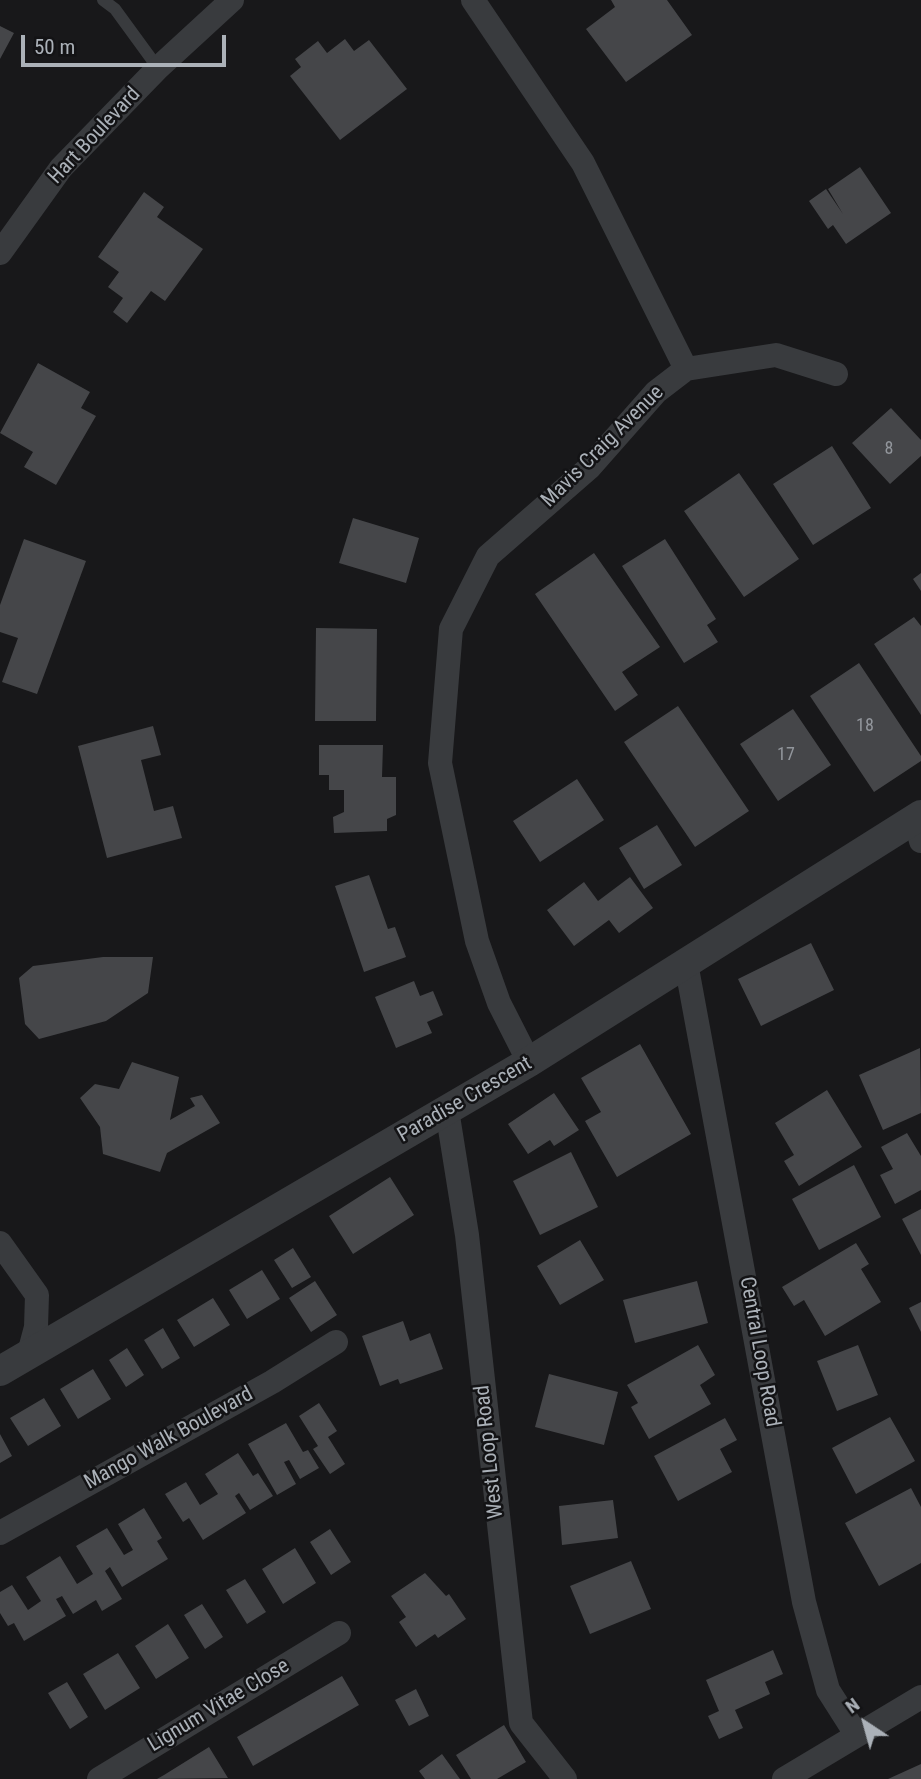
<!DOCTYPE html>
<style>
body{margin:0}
#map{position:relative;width:921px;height:1779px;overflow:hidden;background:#18181a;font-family:"Roboto Condensed",sans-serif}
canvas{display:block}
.north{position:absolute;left:830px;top:1688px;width:70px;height:70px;-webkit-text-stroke:5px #131315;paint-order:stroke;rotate:324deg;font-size:19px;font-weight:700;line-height:28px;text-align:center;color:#abb1b8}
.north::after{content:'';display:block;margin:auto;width:24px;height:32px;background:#abb1b8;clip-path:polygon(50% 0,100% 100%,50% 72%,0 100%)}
.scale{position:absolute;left:21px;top:35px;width:205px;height:32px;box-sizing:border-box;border:4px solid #abb1b8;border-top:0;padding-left:9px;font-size:21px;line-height:24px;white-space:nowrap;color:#abb1b8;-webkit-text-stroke:5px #131315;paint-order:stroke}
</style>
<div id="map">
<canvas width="921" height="1779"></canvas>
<div class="north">N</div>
<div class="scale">50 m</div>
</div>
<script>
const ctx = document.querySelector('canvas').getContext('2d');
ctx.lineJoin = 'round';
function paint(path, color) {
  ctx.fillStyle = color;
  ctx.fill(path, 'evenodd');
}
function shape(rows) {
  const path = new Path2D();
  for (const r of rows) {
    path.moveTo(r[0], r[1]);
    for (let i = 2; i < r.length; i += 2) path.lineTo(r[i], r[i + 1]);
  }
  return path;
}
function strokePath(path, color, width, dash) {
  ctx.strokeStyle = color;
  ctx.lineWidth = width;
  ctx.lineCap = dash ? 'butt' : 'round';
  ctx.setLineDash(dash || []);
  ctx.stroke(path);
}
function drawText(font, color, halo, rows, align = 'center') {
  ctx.font = font + ' "Roboto Condensed",sans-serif';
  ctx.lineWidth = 5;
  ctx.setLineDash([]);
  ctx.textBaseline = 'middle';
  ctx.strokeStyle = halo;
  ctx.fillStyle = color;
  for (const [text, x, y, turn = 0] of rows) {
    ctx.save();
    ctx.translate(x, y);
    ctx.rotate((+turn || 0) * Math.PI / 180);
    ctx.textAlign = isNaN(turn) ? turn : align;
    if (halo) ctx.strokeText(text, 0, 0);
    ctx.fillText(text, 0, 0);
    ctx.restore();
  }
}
const building = shape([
 [611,0,667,0,692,35,626,82,586,29,615,7],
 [0,26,14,33,0,59],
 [345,39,354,51,369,40,407,89,340,140,290,76,301,67,295,59,318,41,327,53],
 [860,167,891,213,846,244,833,225,828,229,809,201,826,189,843,214,828,189],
 [144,192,164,207,157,217,203,249,165,301,151,291,127,323,113,312,123,298,108,287,119,272,98,257],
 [38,363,90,392,81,408,96,416,56,485,24,467,33,452,0,433],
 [891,408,921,440,921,456,890,484,852,443],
 [832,446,871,508,813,545,773,484],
 [739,473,799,559,744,597,684,511],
 [353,518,419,538,406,583,339,563],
 [24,539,86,561,37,694,2,682,18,638,0,632,0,605],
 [665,539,716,619,707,625,718,642,684,663,622,566],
 [594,553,660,647,622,672,638,695,615,711,535,594],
 [921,573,921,591,913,579],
 [914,617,921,626,921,715,874,644],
 [316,628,377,629,376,721,315,721],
 [859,663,921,756,921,761,874,792,810,696],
 [678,706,749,811,695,847,624,742],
 [793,709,831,765,778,801,740,744],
 [153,726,161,755,141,760,154,811,173,806,182,838,107,858,78,746],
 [319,745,383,745,382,777,396,777,396,815,387,819,387,831,334,833,333,817,344,812,344,790,329,790,329,775,319,775],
 [577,779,604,820,540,862,513,821],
 [657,825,682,865,644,889,619,848],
 [369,875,388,929,395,927,406,957,364,972,335,886],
 [630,877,653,908,619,933,609,920,574,946,547,910,584,882,598,901],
 [811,943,834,990,761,1026,738,979],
 [103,957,153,957,148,993,106,1021,39,1039,25,1024,19,978,33,966],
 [414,981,420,996,433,991,443,1015,427,1022,432,1033,396,1048,375,997],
 [640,1044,691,1134,617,1177,585,1121,601,1112,581,1078],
 [920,1048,921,1113,883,1130,859,1075],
 [132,1062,179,1077,170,1120,195,1106,190,1098,202,1095,220,1123,167,1153,160,1172,103,1154,100,1127,80,1098,95,1084,119,1089],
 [827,1090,862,1147,799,1186,784,1161,794,1155,775,1123],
 [554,1093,579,1130,554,1146,550,1140,528,1154,508,1124],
 [907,1133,921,1156,921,1190,895,1204,880,1175,893,1169,881,1147],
 [571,1152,598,1207,540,1235,513,1181],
 [854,1165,881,1217,819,1250,792,1199],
 [390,1177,414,1215,353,1254,329,1216],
 [921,1209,921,1255,902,1219],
 [580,1240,604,1280,560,1305,537,1266],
 [856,1243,869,1264,861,1269,881,1302,825,1336,804,1300,794,1306,782,1287],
 [293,1248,311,1277,292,1288,274,1260],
 [262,1270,280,1299,247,1319,229,1290],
 [315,1281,337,1315,311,1332,289,1298],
 [697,1281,708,1323,635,1343,623,1300],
 [213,1298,230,1325,194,1347,177,1320],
 [921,1302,921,1332,909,1308],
 [403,1321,410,1341,430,1333,443,1369,400,1384,398,1379,380,1386,362,1336],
 [163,1328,180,1358,162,1369,144,1340],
 [698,1345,715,1375,700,1385,711,1404,649,1439,631,1407,638,1403,627,1385],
 [858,1345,878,1395,837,1411,817,1361],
 [127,1348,144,1375,126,1387,109,1360],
 [93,1369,111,1399,78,1419,60,1389],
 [549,1374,618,1392,604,1445,535,1427],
 [44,1398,61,1426,28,1446,10,1418],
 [319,1403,337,1431,328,1437,345,1464,330,1474,313,1449,318,1446,299,1416],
 [890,1417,915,1461,856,1494,832,1448],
 [725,1418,737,1440,720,1449,732,1472,678,1501,654,1456],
 [286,1423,303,1452,308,1450,319,1468,300,1479,289,1460,284,1462,296,1484,277,1495,248,1444],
 [0,1434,12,1456,0,1463],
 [238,1453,253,1476,258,1473,273,1496,250,1510,239,1493,235,1496,246,1513,203,1540,189,1518,183,1522,165,1494,186,1482,200,1505,218,1494,205,1474],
 [911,1488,921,1507,921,1563,879,1586,845,1523],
 [613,1500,618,1538,562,1545,559,1506],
 [144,1508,162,1538,157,1541,168,1559,122,1587,110,1567,105,1571,122,1599,102,1611,96,1600,73,1614,62,1596,56,1599,66,1616,24,1641,14,1623,8,1626,0,1613,0,1592,12,1585,28,1610,41,1601,26,1577,60,1556,77,1584,93,1574,76,1546,107,1528,124,1555,133,1550,118,1524],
 [330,1529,351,1562,331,1575,310,1542],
 [295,1548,316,1583,283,1604,262,1569],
 [631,1561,651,1609,590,1634,570,1586],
 [425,1573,446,1596,449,1594,466,1619,438,1638,435,1634,416,1647,399,1622,406,1617,391,1596],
 [245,1579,266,1612,247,1624,226,1590],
 [202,1604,223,1637,205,1649,184,1615],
 [168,1624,189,1658,156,1679,135,1646],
 [773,1650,783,1674,765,1682,770,1694,735,1710,743,1728,719,1739,708,1716,719,1711,706,1680],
 [118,1653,140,1688,105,1710,83,1674],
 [342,1676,359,1705,253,1766,237,1737],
 [67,1682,88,1717,70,1729,48,1693],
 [416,1689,429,1716,409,1726,395,1700],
 [504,1725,526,1762,497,1779,471,1779,456,1755],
 [209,1747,228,1778,157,1779,164,1775],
 [442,1754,460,1779,425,1779,419,1771],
 [921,1764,921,1779,888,1779]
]);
const service = shape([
 [103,0,115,9,158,68]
]);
const minor = shape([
 [473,0,583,163,686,369],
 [0,253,61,168,158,68,232,0],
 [915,819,921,841],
 [686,963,804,1602,828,1690,856,1734],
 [529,1062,499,1003,477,941,440,763,451,629,488,556,589,468,656,392,686,369,776,355,836,374],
 [447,1110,467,1235,521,1723,565,1779],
 [0,1243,37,1295,36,1327,28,1357],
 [0,1533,272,1382,336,1342],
 [99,1779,339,1633],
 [784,1779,921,1697]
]);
const tertiary = shape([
 [0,1371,529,1062,921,815]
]);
const numberNames = [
 ["8",889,449],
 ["18",865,726],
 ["17",786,755]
];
const streetNames = [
 ["Hart Boulevard",95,136,-47],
 ["Mavis Craig Avenue",603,447,-45],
 ["Paradise Crescent",465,1100,-30],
 ["Central Loop Road",759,1352,80],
 ["Mango Walk Boulevard",169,1439,-29],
 ["West Loop Road",490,1452,-96],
 ["Lignum Vitae Close",219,1706,-31]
];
paint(building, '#454649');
strokePath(service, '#393b3e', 12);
strokePath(minor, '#393b3e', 24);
strokePath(tertiary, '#393b3e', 30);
drawText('18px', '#92969c', null, numberNames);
drawText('21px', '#abb1b8', '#131315', streetNames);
</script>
